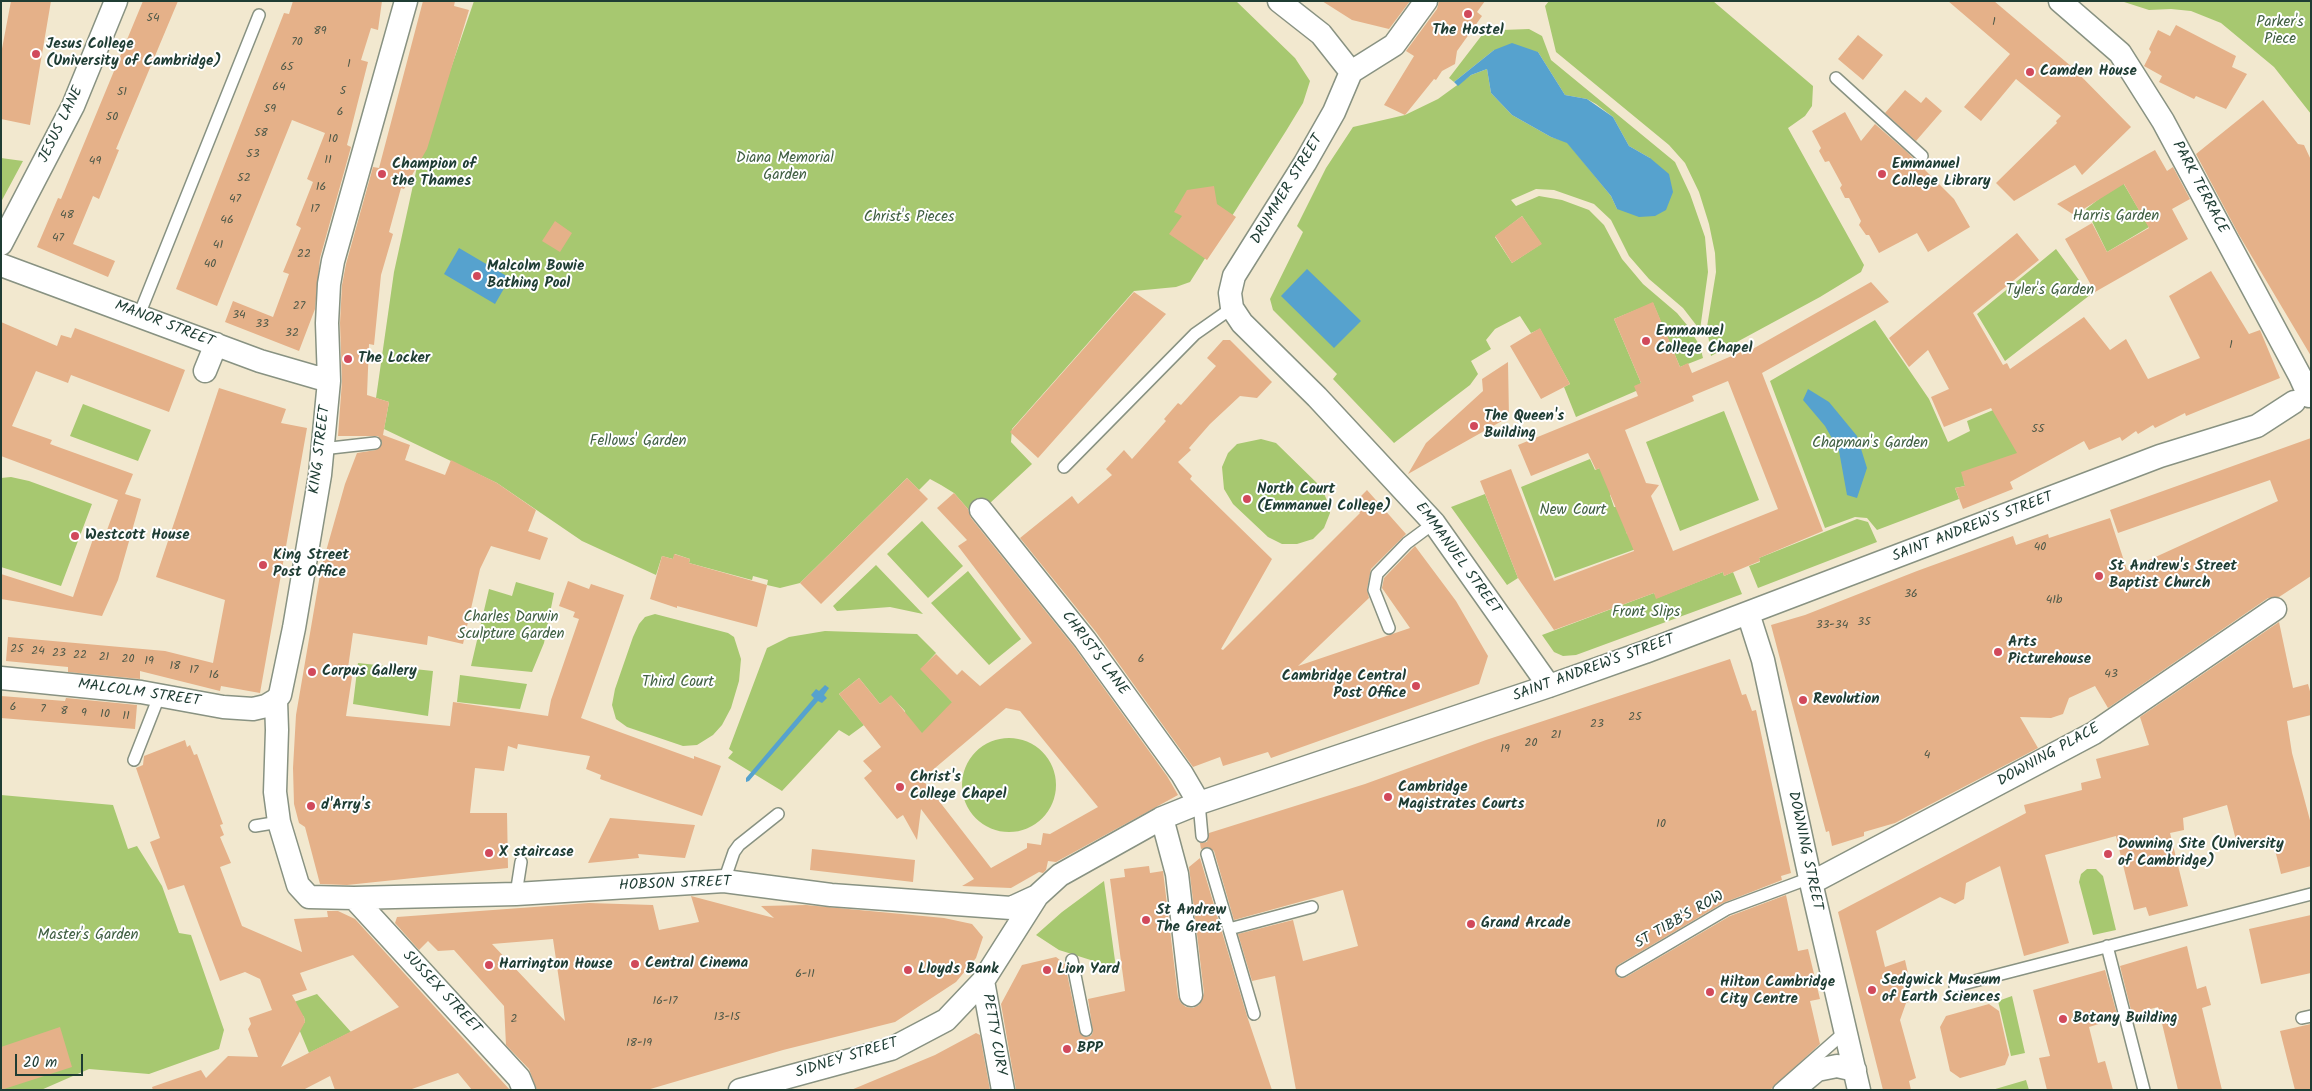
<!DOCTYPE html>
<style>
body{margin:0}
#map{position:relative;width:2312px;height:1091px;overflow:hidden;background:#f2e8cf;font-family:Kalam,sans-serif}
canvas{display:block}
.frame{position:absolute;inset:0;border:2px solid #1f3d34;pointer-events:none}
.scale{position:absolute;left:15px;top:1054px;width:68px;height:22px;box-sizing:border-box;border:2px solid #1f3d34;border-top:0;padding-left:6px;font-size:15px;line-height:18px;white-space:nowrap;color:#1f3d34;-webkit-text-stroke:4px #fff;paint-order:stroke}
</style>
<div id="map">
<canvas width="2312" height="1091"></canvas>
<div class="frame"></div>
<div class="scale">20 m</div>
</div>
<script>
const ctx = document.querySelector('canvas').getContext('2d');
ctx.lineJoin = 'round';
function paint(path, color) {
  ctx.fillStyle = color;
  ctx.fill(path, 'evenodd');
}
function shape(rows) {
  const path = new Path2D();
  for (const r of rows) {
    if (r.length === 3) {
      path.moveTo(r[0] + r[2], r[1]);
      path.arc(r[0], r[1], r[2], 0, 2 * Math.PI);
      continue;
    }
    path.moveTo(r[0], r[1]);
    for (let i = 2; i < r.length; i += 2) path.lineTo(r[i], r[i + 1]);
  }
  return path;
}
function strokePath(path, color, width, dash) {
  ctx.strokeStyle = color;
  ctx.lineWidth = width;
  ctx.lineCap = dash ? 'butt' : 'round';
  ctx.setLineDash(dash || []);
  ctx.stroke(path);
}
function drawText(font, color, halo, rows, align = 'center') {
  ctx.font = font + ' Kalam,sans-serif';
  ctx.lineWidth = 4;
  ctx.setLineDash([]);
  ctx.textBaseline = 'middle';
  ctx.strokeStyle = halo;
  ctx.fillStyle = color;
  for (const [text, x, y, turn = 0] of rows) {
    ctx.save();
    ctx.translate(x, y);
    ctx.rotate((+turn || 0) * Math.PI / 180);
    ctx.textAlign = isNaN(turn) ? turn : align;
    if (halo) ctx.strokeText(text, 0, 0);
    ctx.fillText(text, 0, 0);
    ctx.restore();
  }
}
const green = shape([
 [474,1,1236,1,1295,58,1310,81,1303,103,1286,131,1190,282,1176,287,1134,291,1012,429,1011,442,1032,464,975,517,954,493,941,485,930,479,919,490,907,478,800,583,780,588,767,585,768,580,753,576,752,580,689,563,690,559,675,554,673,559,662,556,656,575,582,541,497,483,384,429,389,402,376,398,394,272,417,167],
 [1549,1,1713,1,1813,86,1812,106,1805,116,1788,128,1864,265,1861,272,1820,297,1711,356,1707,327,1716,272,1715,253,1709,224,1699,192,1685,163,1669,145,1556,52,1545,6],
 [2121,1,2311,1,2311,114,2274,67,2221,23,2191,11,2171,9,2149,10],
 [1529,29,1542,36,1551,60,1675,162,1690,194,1705,237,1708,272,1700,330,1683,308,1649,279,1629,256,1611,220,1594,204,1554,190,1536,189,1511,200,1516,206,1539,196,1562,200,1589,210,1604,225,1622,259,1643,284,1677,313,1687,325,1700,346,1703,358,1680,367,1653,303,1614,319,1641,383,1636,391,1576,417,1564,387,1570,384,1540,329,1531,333,1520,316,1495,329,1486,340,1491,349,1471,361,1478,374,1470,385,1394,443,1333,379,1337,374,1273,310,1270,299,1303,232,1297,226,1326,168,1353,127,1405,115,1438,99,1471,75,1487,69,1491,93,1512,115,1551,137,1567,142,1611,196,1617,209,1650,158,1629,146,1613,117,1596,104,1587,99,1565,95,1538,52,1494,50,1454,82,1449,78,1482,35,1502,30],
 [1522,216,1541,244,1512,263,1495,237],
 [1,158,23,161,1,202],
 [2122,181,2149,227,2107,252,2086,209],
 [2056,249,2090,295,2005,361,1977,314],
 [1875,320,1929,399,1948,442,1970,431,1967,421,1998,408,2027,470,1962,472,1965,486,1955,488,1959,499,1877,530,1867,518,1855,517,1825,528,1770,381],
 [83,404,151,430,138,461,70,436],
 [1724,411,1759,500,1680,531,1646,442],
 [1261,439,1276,443,1321,487,1330,507,1330,513,1324,528,1313,539,1297,544,1282,544,1268,537,1233,504,1224,489,1222,467,1228,453,1237,444],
 [1590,459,1595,470,1604,466,1614,491,1610,495,1614,507,1620,507,1626,531,1627,534,1630,532,1636,549,1555,578,1521,487],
 [11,477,29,481,92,504,61,586,1,567,1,478],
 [1485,494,1518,578,1507,585,1451,507],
 [1857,519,1868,522,1877,542,1758,588,1749,566,1760,562,1759,558],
 [922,521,963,566,928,598,887,554],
 [876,565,923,614,890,607,837,611,833,606],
 [968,571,1021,639,989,665,931,603],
 [1723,572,1724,576,1733,572,1742,594,1576,655,1563,656,1554,652,1542,635,1654,593,1657,598],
 [516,582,554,593,544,643,532,672,471,666,489,589,512,596],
 [655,614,728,633,734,637,741,659,739,681,731,708,722,725,713,735,697,745,683,746,627,727,616,719,612,705,615,689,633,637,639,624,645,617],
 [825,631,917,634,936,653,921,669,957,707,908,750,905,711,891,696,880,704,859,678,839,694,864,725,849,736,839,730,782,791,728,758,733,752,729,749,767,648,789,637],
 [358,663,433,671,428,716,353,704],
 [460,675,527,684,520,709,457,702],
 [1009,785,47],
 [1,795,113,805,128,849,137,846,162,886,179,933,191,935,224,1030,219,1049,149,1074,89,1069,41,1090,1,1090],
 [2087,869,2096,869,2103,876,2116,930,2093,935,2079,882,2081,874],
 [1104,881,1116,968,1059,950,1036,935,1062,912],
 [317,994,351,1032,309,1053,299,1029,305,1022,304,1017,291,1003],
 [2012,996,2025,1053,2011,1056,1998,1001],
 [2026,1080,2029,1090,1992,1090]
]);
const water = shape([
 [1512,43,1538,52,1565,95,1587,99,1613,117,1629,146,1650,158,1669,174,1673,192,1666,210,1655,216,1639,217,1617,209,1611,196,1567,143,1551,137,1512,115,1491,93,1487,69,1471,75,1458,86,1454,82,1494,50],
 [459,248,510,278,495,304,444,274],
 [1307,269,1361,321,1334,348,1281,296],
 [1808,389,1829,402,1857,436,1867,468,1857,498,1847,495,1839,451,1825,426,1803,400],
 [825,685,829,688,824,695,827,698,822,703,818,701,749,781,746,782,746,778,814,698,811,695,816,689,819,691]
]);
const building = shape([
 [11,1,51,1,30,125,1,119,1,54],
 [143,1,178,1,116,149,119,150,99,199,93,196,73,244,115,261,108,277,37,247,58,198,61,199],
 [293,1,382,1,378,30,371,28,361,60,368,62,347,145,351,147,320,258,315,309,299,351,225,322,233,301,273,317,289,274,283,272,301,228,296,225,313,182,307,179,325,133,292,120,217,306,176,289,284,13,289,14],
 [423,1,455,1,454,6,469,10,427,149,404,189,401,188,389,232,393,234,381,275,374,345,369,344,367,395,389,402,383,435,410,445,405,460,445,475,451,460,497,483,536,510,528,531,548,538,540,560,491,546,480,569,463,644,428,636,427,645,353,633,348,668,353,670,346,716,450,726,453,702,548,716,551,700,579,619,573,617,575,612,559,606,568,581,589,589,591,584,624,595,581,718,694,759,694,756,721,766,702,816,600,779,601,775,586,769,590,756,518,744,517,749,508,746,504,771,475,768,470,813,507,813,508,868,347,885,320,884,305,827,299,823,294,804,293,768,296,715,321,569,345,484,357,453,376,450,382,443,378,436,338,436,342,381,340,323,342,285,346,264,373,167,379,168],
 [1322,1,1410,1,1389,29,1352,20],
 [1439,1,1485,1,1477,12,1482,16,1457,51,1455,64,1442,71,1436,80,1434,79,1405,115,1384,105,1414,56,1406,51,1437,9],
 [1948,1,1994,1,2072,67,2131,127,2082,175,2075,165,2014,201,1996,183,2057,123,2056,121,2061,116,2016,79,1981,121,1964,107,2010,54],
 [2176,25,2236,56,2232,67,2247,74,2226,109,2196,96,2194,99,2159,82,2162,76,2144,66,2151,52,2149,49,2158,30,2170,36],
 [1858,35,1883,55,1863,80,1838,59],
 [1905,90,1921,103,1926,97,1942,111,1916,141,1885,113],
 [2263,100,2298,144,2304,145,2311,160,2311,356,2239,235,2196,154],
 [1845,112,1861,141,1875,124,1907,152,1954,199,1970,227,1928,252,1917,233,1879,253,1869,235,1866,235,1859,225,1861,221,1849,198,1845,198,1840,188,1842,185,1829,161,1825,162,1819,151,1821,148,1812,131],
 [2155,150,2167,171,2173,167,2190,199,2172,209,2188,239,2095,292,2065,239,2092,223,2107,252,2149,228,2124,184,2074,215,2057,204],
 [1214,186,1217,204,1236,217,1207,260,1169,234,1182,216,1174,212,1187,190],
 [1522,216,1542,244,1512,263,1495,236],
 [555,221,572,233,560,252,542,241],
 [2017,233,2039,260,1973,313,2003,365,2007,363,2010,369,2084,317,2110,350,2126,339,2148,379,2200,358,2169,296,2211,271,2249,334,2260,330,2280,378,2186,416,2185,413,2155,428,2153,425,2138,434,2136,431,2122,441,2120,437,2089,450,2084,441,2010,482,2013,489,1963,509,1955,488,1965,486,1961,472,2017,453,1991,408,1944,427,1931,397,1949,389,1928,350,1909,367,1889,338],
 [1871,282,1889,302,1762,373,1823,531,1759,558,1760,561,1724,576,1723,572,1656,599,1654,593,1554,630,1518,578,1480,481,1511,469,1554,581,1634,551,1599,468,1596,470,1588,453,1531,476,1518,445,1638,396,1634,386,1641,383,1614,319,1653,302,1680,367,1688,363,1692,373,1741,352,1742,355],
 [1728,381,1778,509,1673,551,1651,496,1659,485,1646,483,1625,430,1694,401,1692,396],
 [1134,292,1166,314,1038,458,1010,432],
 [1,322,57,346,61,335,71,338,75,328,185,370,169,412,71,375,68,383,36,371,12,426,52,440,50,444,133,474,125,494,141,499,118,580,102,616,1,599,1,574,73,597,93,539,103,541,118,500,1,456],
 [1540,328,1570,384,1541,399,1510,346],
 [1223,340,1230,340,1272,382,1257,398,1240,396,1210,424,1189,448,1191,450,1178,462,1192,476,1190,479,1272,559,1221,649,1223,650,1360,513,1352,505,1367,490,1406,534,1371,569,1367,589,1369,598,1298,666,1410,628,1382,588,1384,578,1415,546,1456,601,1488,656,1479,684,1271,758,1268,752,1223,766,1220,757,1193,767,1096,632,1020,538,1072,496,1078,504,1112,475,1106,469,1124,450,1132,459,1166,421,1164,419,1178,403,1181,405,1216,366,1207,358],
 [1508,362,1509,417,1408,474,1426,443,1483,391,1482,379],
 [219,388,286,409,281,423,307,428,260,693,221,686,220,691,140,671,140,679,68,672,68,667,6,661,8,637,165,651,213,663,225,600,156,577],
 [2311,438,2311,576,2279,597,2268,598,2108,708,2095,686,2069,698,2063,714,2051,718,2020,717,2038,748,1895,823,1864,832,1864,836,1832,846,1829,831,1826,832,1771,625,1805,615,1917,571,2013,536,2016,545,2048,534,2049,538,2110,518,2127,570,2278,501,2270,480,2118,533,2110,510],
 [907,478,928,499,821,604,800,583],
 [954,493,968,509,971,518,1075,648,1167,776,1178,795,1056,862,1048,861,1046,870,1043,873,1039,872,1011,888,962,886,974,879,921,809,917,840,903,815,897,819,864,778,872,771,863,761,881,747,839,694,859,678,880,704,891,695,922,733,952,702,920,669,936,654,957,675,962,670,980,686,1032,643,958,546,967,540,937,508],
 [1006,708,1020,711,1098,807,1050,834,1043,833,1041,845,1027,843,1027,848,991,868,922,779],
 [674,554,690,559,689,563,767,585,757,627,677,606,677,608,650,599,662,556,673,559],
 [2279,622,2293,688,2308,684,2311,695,2311,715,2287,721,2292,753,2311,824,2311,866,2281,874,2272,838,2238,848,2227,805,2183,818,2184,830,2170,833,2188,906,2149,916,2146,907,2134,910,2116,836,2045,855,2069,943,2024,956,2000,866,1966,883,1964,899,1955,904,1940,897,1876,931,1885,967,1905,960,1914,1000,1906,1003,1900,1020,1916,1078,1909,1081,1911,1090,1883,1090,1838,912,2026,813,2024,805,2082,790,2081,783,2101,778,2096,759,2149,745,2140,717],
 [1730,659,1742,695,1746,694,1752,711,1756,710,1791,873,1781,876,1782,880,1723,903,1618,965,1615,972,1619,978,1626,977,1730,916,1786,895,1798,951,1808,949,1820,999,1810,1001,1820,1044,1770,1090,1296,1090,1275,976,1252,981,1238,934,1293,920,1303,961,1358,946,1343,890,1234,920,1214,851,1208,847,1201,849,1200,843,1207,842,1209,833,1365,784,1486,740],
 [1,696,65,701,66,698,137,705,135,729,1,718],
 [185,740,187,747,190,745,194,755,197,754,223,824,220,825,224,835,220,837,231,863,220,867,242,926,302,952,294,919,328,917,327,911,338,911,355,919,510,1090,472,1090,458,1073,409,1090,335,1090,330,1076,303,1090,153,1090,152,1087,201,1070,206,1078,228,1056,258,1057,248,1029,251,1024,249,1018,272,1010,260,979,245,972,220,981,184,885,168,890,150,842,160,838,136,768,143,765,144,756],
 [353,955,399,1007,281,1067,305,1022,304,1017,292,995,307,990,300,973],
 [610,818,695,825,685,858,638,854,639,858,588,863],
 [812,849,915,860,913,882,810,870],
 [1200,858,1247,1016,1272,1090,1016,1090,1001,1004,1022,965,1056,957,1065,964,1079,1031,1084,1037,1091,1036,1093,1032,1088,999,1125,991,1110,879,1125,877,1124,869,1149,866,1150,873,1163,871,1178,997,1181,1003,1186,1007,1193,1008,1199,1005,1204,993,1189,867],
 [691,896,774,918,761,906,806,905,944,918,972,924,983,937,976,958,956,982,895,1022,783,1050,647,1090,537,1090,529,1069,506,1045,504,1006,454,950,438,951,428,941,419,950,395,923,397,917,589,903,653,905,659,930,699,922],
 [553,939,565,1021,492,944],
 [2311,915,2311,973,2261,984,2249,929],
 [2187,946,2197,989,2206,986,2211,1005,2202,1008,2222,1090,2178,1090,2158,1007,2132,1014,2120,966],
 [2105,970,2118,1018,2089,1027,2098,1063,2105,1061,2113,1090,2047,1090,2039,1058,2050,1056,2033,990],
 [1989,1004,1999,1011,2009,1055,2005,1065,1960,1078,1950,1071,1940,1027,1946,1016],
 [2311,1024,2311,1090,2295,1090,2280,1031],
 [60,1027,72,1067,1,1090,1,1047],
 [976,1033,980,1035,990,1090,851,1090,935,1055]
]);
const lane = shape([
 [1836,78,1922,156],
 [139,315,259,15],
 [322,449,375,443],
 [1064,467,1195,334,1232,308],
 [1389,628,1374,590,1377,574,1407,543,1434,523],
 [134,760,160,694],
 [1199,803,1202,836],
 [255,826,279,822],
 [1207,854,1254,1014],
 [724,881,734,852,739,845,778,814],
 [516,894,521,862],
 [1229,929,1312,907],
 [2107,946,2144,1090],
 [1072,960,1086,1030],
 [1622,971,1727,909,1810,878],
 [1955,986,2311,894],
 [2302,1018,2311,1016],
 [1779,1090,1846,1031]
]);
const street = shape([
 [406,1,333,261,329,284,327,323,329,381,320,475,294,628,280,695,276,700,277,730,275,792,279,822,298,885,309,897,354,898,516,894,724,881,831,895,1011,908,1037,896],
 [1279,1,1321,34,1351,72],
 [2060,1,2120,53,2163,121,2300,376,2309,396],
 [1351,72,1334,112,1305,163,1234,276,1230,293,1232,308,1242,323,1317,397,1434,523,1549,686],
 [1351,72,1394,45,1426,1],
 [1,244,73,106,116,1],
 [1,265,260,361,329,381],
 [205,371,216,344],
 [981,510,1085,640,1182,774,1199,803],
 [1748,613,1763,660,1810,878,1859,1090],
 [1,678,141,692,223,707,253,709,266,706,276,700],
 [1162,818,1177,874,1191,995],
 [1811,883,2094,733,2275,609],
 [354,898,519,1078,524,1090],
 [983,981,1003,1090],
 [740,1090,891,1049,946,1020,983,981,1037,896,1060,875,1162,818,1199,803,1549,686,1645,652,2160,456,2257,426,2294,402],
 [1793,1090,1817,1070,1837,1066,1855,1070]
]);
const markers = [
 [1468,14,5,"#d1495b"],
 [36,54,5,"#d1495b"],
 [2030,72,5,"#d1495b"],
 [382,174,5,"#d1495b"],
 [1882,174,5,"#d1495b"],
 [477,276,5,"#d1495b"],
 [1646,341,5,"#d1495b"],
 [348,359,5,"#d1495b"],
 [1474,426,5,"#d1495b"],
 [1247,499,5,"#d1495b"],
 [75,536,5,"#d1495b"],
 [263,565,5,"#d1495b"],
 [2099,576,5,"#d1495b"],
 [1998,652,5,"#d1495b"],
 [312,672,5,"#d1495b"],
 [1416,686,5,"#d1495b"],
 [1803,700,5,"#d1495b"],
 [900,787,5,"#d1495b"],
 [1388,797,5,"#d1495b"],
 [311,806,5,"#d1495b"],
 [489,853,5,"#d1495b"],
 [2108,854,5,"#d1495b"],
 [1146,920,5,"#d1495b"],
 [1471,924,5,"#d1495b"],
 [635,964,5,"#d1495b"],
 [489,965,5,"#d1495b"],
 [908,970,5,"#d1495b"],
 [1047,970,5,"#d1495b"],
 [1872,990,5,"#d1495b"],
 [1710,992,5,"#d1495b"],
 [2063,1019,5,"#d1495b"],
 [1067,1049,5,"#d1495b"]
];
const numberNames = [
 ["54",153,19],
 ["1",1994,23],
 ["89",320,32],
 ["70",297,43],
 ["1",349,65],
 ["65",287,68],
 ["64",279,88],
 ["5",343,92],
 ["51",122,93],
 ["59",270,110],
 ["6",340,113],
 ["50",112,118],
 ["58",261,134],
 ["10",333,140],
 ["53",253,155],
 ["11",328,161],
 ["49",95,162],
 ["52",244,179],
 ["16",321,188],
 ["47",235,200],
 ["17",315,210],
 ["48",67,216],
 ["46",227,221],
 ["47",58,239],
 ["41",218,246],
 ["22",304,255],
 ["40",210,265],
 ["27",299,307],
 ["34",239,316],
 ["33",262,325],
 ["32",292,334],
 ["1",2231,346],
 ["55",2038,430],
 ["40",2040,548],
 ["36",1911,595],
 ["41b",2054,601],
 ["35",1864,623],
 ["33-34",1832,626],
 ["25",17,650],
 ["24",38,652],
 ["23",59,654],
 ["22",80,656],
 ["21",104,658],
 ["20",128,660],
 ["6",1141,660],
 ["19",149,662],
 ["18",175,667],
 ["17",194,671],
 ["43",2111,675],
 ["16",214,676],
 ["6",13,708],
 ["7",43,710],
 ["8",64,712],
 ["9",84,714],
 ["10",105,715],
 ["11",126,717],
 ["25",1635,718],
 ["23",1597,725],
 ["21",1556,736],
 ["20",1531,744],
 ["19",1505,750],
 ["4",1927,756],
 ["10",1661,825],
 ["6-11",805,975],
 ["16-17",665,1002],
 ["13-15",727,1018],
 ["2",514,1020],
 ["18-19",639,1044]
];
const parkNames = [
 ["Parker's",2280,23],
 ["Piece",2280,40],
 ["Diana Memorial",785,159],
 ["Garden",785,176],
 ["Harris Garden",2116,217],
 ["Christ's Pieces",909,218],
 ["Tyler's Garden",2050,291],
 ["Fellows' Garden",638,442],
 ["Chapman's Garden",1870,444],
 ["New Court",1573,511],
 ["Front Slips",1646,613],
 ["Charles Darwin",511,618],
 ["Sculpture Garden",511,635],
 ["Third Court",678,683],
 ["Master's Garden",88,936]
];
const poiNames = [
 ["The Hostel",1468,31,"center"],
 ["Jesus College",46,45],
 ["(University of Cambridge)",46,62],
 ["Camden House",2040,72],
 ["Champion of",392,165],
 ["the Thames",392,182],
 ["Emmanuel",1892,165],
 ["College Library",1892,182],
 ["Malcolm Bowie",487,267],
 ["Bathing Pool",487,284],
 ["Emmanuel",1656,332],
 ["College Chapel",1656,349],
 ["The Locker",358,359],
 ["The Queen's",1484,417],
 ["Building",1484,434],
 ["North Court",1257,490],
 ["(Emmanuel College)",1257,507],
 ["Westcott House",85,536],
 ["King Street",273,556],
 ["Post Office",273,573],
 ["St Andrew's Street",2109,567],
 ["Baptist Church",2109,584],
 ["Arts",2008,643],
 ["Picturehouse",2008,660],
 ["Corpus Gallery",322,672],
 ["Cambridge Central",1406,677,"right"],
 ["Post Office",1406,694,"right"],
 ["Revolution",1813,700],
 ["Christ's",910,778],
 ["College Chapel",910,795],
 ["Cambridge",1398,788],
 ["Magistrates Courts",1398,805],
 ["d'Arry's",321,806],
 ["Downing Site (University",2118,845],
 ["of Cambridge)",2118,862],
 ["X staircase",499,853],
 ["St Andrew",1156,911],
 ["The Great",1156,928],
 ["Grand Arcade",1481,924],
 ["Central Cinema",645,964],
 ["Harrington House",499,965],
 ["Lloyds Bank",918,970],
 ["Lion Yard",1057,970],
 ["Sedgwick Museum",1882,981],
 ["of Earth Sciences",1882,998],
 ["Hilton Cambridge",1720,983],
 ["City Centre",1720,1000],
 ["Botany Building",2073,1019],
 ["BPP",1077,1049]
];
const streetNames = [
 ["JESUS LANE",62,125,-64],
 ["PARK TERRACE",2199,188,62],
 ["DRUMMER STREET",1288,190,-59],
 ["MANOR STREET",164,325,21],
 ["KING STREET",321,450,-83],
 ["SAINT ANDREW'S STREET",1973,528,-21],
 ["EMMANUEL STREET",1457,559,54],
 ["CHRIST'S LANE",1094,654,53],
 ["SAINT ANDREW'S STREET",1594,669,-20],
 ["MALCOLM STREET",139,694,8],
 ["DOWNING PLACE",2049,756,-29],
 ["DOWNING STREET",1804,851,78],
 ["HOBSON STREET",675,885,-2],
 ["ST TIBB'S ROW",1680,921,-30],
 ["SUSSEX STREET",441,993,47],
 ["PETTY CURY",993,1035,80],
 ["SIDNEY STREET",847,1059,-17]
];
paint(green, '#a7c870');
paint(water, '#56a2ce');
paint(building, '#e5b189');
strokePath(lane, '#889282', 14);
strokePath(street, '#889282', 25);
strokePath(lane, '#fff', 11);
strokePath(street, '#fff', 22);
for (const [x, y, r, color] of markers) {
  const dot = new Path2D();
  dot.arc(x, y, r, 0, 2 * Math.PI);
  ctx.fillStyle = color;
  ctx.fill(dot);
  strokePath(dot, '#fff', 2);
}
drawText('12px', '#505a49', null, numberNames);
drawText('15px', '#416043', '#fff', parkNames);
drawText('bold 15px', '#1f3d34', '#fff', poiNames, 'left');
drawText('15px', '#1f3d34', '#fff', streetNames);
</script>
